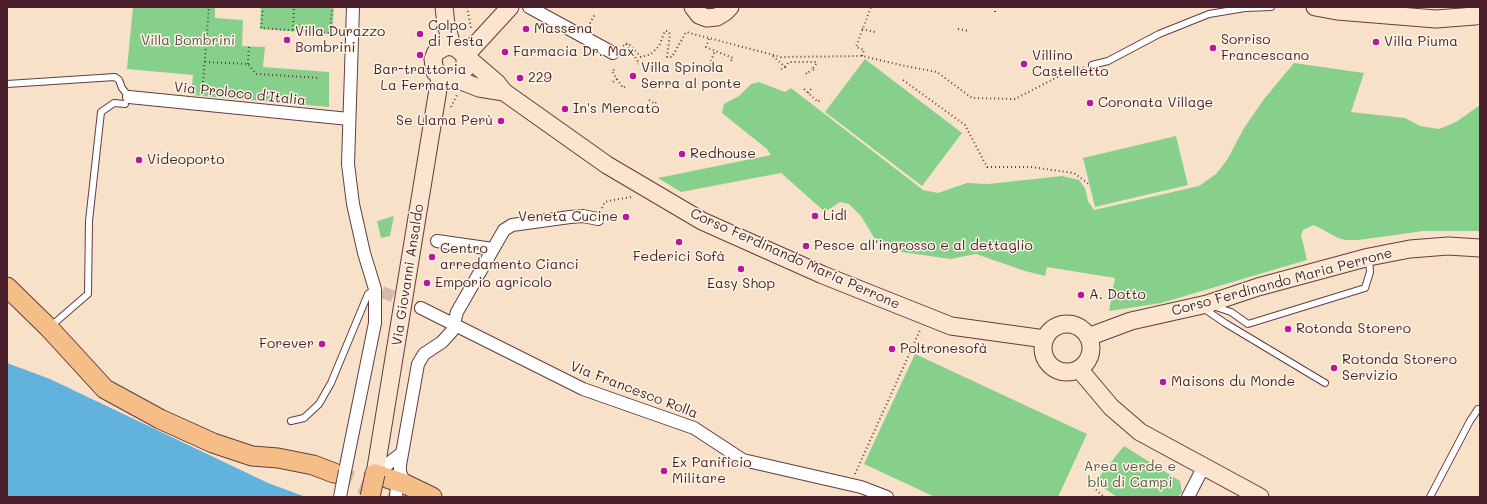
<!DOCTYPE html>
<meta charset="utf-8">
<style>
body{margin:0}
#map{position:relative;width:1487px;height:504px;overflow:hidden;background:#f7e2c9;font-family:Mali,sans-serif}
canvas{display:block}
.frame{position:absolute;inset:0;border:8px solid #4a1f2b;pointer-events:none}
</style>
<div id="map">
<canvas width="1487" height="504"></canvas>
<div class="frame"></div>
</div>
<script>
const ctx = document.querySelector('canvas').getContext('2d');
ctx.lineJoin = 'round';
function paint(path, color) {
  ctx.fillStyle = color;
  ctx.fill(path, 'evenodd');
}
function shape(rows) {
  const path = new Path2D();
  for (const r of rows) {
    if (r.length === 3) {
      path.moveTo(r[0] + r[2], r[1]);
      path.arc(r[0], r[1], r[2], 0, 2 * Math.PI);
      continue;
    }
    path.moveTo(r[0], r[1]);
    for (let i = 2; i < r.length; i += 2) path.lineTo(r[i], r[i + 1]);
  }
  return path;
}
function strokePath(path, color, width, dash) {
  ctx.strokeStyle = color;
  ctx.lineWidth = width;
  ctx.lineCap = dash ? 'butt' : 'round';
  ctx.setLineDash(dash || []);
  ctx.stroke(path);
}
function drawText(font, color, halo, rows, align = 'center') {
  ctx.font = font + ' Mali,sans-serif';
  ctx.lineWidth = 3;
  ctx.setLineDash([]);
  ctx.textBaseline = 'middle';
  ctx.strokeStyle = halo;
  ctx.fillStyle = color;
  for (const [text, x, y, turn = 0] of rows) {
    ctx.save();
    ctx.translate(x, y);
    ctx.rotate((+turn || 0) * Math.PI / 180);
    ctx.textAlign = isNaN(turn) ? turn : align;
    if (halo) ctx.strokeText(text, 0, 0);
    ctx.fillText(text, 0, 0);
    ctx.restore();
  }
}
const green = shape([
 [133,7,215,7,215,18,243,20,242,46,265,47,263,67,329,72,329,107,191,95,193,75,127,69],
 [261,7,334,7,332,34,260,29],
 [865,59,962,133,922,186,825,112],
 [1294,63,1364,73,1351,112,1405,118,1420,126,1439,129,1456,122,1480,105,1480,231,1423,231,1359,240,1346,240,1338,238,1314,225,1303,230,1301,235,1307,260,1161,303,1109,311,1115,278,1047,267,1045,276,1025,271,976,254,950,259,881,249,861,216,849,204,840,202,825,212,781,173,681,192,658,178,771,155,767,149,722,113,724,104,739,96,751,84,759,82,785,92,791,88,923,190,938,193,967,183,988,184,1062,176,1079,180,1085,188,1088,201,1094,210,1199,186,1216,174,1227,160,1244,128,1264,99],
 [1176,136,1188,185,1095,207,1083,158],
 [394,216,390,236,381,238,377,221],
 [915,354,1087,434,1058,497,935,497,864,464],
 [1124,446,1180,481,1182,492,1178,497,1117,497,1095,482]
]);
const water = shape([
 [7,363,50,379,268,483,306,497,7,497]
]);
const streetTunnel = shape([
 [382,292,421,308]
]);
const primaryTunnel = shape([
 [334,473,393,497]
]);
const path = shape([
 [263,7,261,28,330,33,332,7],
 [467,7,471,28],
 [995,7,995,15],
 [843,8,843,7],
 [588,27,595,14],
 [862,29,875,32],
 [958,29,968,31],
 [293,30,294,7],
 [709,39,706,47,733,58,731,61],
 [626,44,639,63,638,64],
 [623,46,628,43,641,57,651,54,659,46,665,31,668,31,670,34,667,57,672,57,686,32,781,57,862,56,905,66,937,72,972,98,1015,99,1069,71,1085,67],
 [773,56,785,67,781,69],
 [862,56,864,50,856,47,871,7],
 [205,62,248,64,256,74,319,78],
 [248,64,249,46],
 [715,66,710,63,715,51],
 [785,67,789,62,815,62,817,63,812,69,814,70],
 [806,73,807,74,812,69],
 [617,79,623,88,626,86],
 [903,80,965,125,987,167,1031,167,1074,173,1090,185],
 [613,82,617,79,612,71,615,69],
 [804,89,818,102,821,98],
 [808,93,811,89],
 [202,94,209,7],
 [649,100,655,104,657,100],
 [451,107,457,95],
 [602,208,605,202,608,201,631,197],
 [855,474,921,328],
 [1093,487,1104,497]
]);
const lane = shape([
 [1092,65,1108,61,1159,34,1209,14,1245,8,1271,7],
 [7,84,115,77,119,80,122,88,129,97],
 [1213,306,1231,312,1248,324,1365,288,1370,272,1369,259],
 [1203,308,1225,323,1325,383],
 [51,326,88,294,89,221,101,112,114,103,125,104],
 [291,421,304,418,319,404,331,383,368,294,375,289],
 [1430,497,1470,421,1478,409,1480,409]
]);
const street = shape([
 [529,7,613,53],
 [129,97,349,119],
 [437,241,493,249],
 [421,308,583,389,694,428,743,460,861,487,887,497],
 [345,471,375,323,375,289,364,253,353,204,348,164,353,7],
 [375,474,402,453],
 [396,497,397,487,405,484,400,472,400,465,418,364,424,354,442,342,452,331,457,312,504,230,512,225,570,217,583,216,598,219],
 [1188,497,1203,468]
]);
const secondary = shape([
 [444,7,446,24,452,46],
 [693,7,699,15,707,18,717,17,725,12,730,7],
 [1315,7,1337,11,1436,19,1475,16,1480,14],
 [465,56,465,69,456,79,447,80,440,77,435,72,433,59,436,52,447,46,456,48,497,83,504,92,607,165,702,221,823,275,951,326,1045,339],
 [465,56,510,7],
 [456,79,479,88,504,92],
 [1067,348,24],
 [1088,337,1131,321,1207,304,1258,287,1369,257,1410,249,1448,246,1480,248],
 [1079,369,1111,407,1140,432,1260,497],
 [375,474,440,77]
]);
const primary = shape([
 [7,287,49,328,105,389,160,419,213,443,252,456,278,458,313,465,334,473],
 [375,474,405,484,432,497]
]);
const streetBridge = shape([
 [340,497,345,471]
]);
const primaryBridge = shape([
 [370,497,375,474]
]);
const markers = [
 [526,29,4,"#b5179e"],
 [420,34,4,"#b5179e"],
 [287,40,4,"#b5179e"],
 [1376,42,4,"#b5179e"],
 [1213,48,4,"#b5179e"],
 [505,52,4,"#b5179e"],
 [420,55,4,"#b5179e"],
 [1024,64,4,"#b5179e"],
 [633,76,4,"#b5179e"],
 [520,78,4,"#b5179e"],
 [1090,103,4,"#b5179e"],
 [565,109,4,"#b5179e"],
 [501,121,4,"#b5179e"],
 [682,154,4,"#b5179e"],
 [139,160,4,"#b5179e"],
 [815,216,4,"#b5179e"],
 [626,217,4,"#b5179e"],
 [679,242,4,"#b5179e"],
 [806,246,4,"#b5179e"],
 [432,257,4,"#b5179e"],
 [741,269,4,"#b5179e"],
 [427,283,4,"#b5179e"],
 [1081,295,4,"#b5179e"],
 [1288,329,4,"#b5179e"],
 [322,344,4,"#b5179e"],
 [892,349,4,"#b5179e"],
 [1334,368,4,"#b5179e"],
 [1163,382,4,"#b5179e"],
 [664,471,4,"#b5179e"]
];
const poiNames = [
 ["Colpo",428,26],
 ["di Testa",428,42],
 ["Massena",534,29],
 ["Villa Durazzo",295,32],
 ["Bombrini",295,48],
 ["Sorriso",1221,40],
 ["Francescano",1221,56],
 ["Villa Piuma",1384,42],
 ["Farmacia Dr. Max",513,52],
 ["Villino",1032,56],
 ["Castelletto",1032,72],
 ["Villa Spinola",641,68],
 ["Serra al ponte",641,84],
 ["Bar-trattoria",420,70,"center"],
 ["La Fermata",420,86,"center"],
 ["229",528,78],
 ["Coronata Village",1098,103],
 ["In's Mercato",573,109],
 ["Se Llama Perù",493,121,"right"],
 ["Redhouse",690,154],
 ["Videoporto",147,160],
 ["Lidl",823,216],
 ["Veneta Cucine",618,217,"right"],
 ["Pesce all'ingrosso e al dettaglio",814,246],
 ["Centro",440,249],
 ["arredamento Cianci",440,265],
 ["Federici Sofà",679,257,"center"],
 ["Emporio agricolo",435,283],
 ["Easy Shop",741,284,"center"],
 ["A. Dotto",1089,295],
 ["Rotonda Storero",1296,329],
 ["Forever",314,344,"right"],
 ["Poltronesofà",900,349],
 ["Rotonda Storero",1342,360],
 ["Servizio",1342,376],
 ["Maisons du Monde",1171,382],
 ["Ex Panificio",672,463],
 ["Militare",672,479]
];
const parkNames = [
 ["Villa Bombrini",188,41],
 ["Area verde e",1130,467],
 ["blu di Campi",1130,483]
];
const streetNames = [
 ["Via Proloco d'Italia",240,94,6],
 ["Corso Ferdinando Maria Perrone",795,259,24],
 ["Via Giovanni Ansaldo",408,275,-81],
 ["Corso Ferdinando Maria Perrone",1282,282,-15],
 ["Via Francesco Rolla",634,390,21]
];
paint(green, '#87d08c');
paint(water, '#61b2dc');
strokePath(streetTunnel, '#d4bba9', 12, [12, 6]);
strokePath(primaryTunnel, '#d4bba9', 19, [19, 10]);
strokePath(lane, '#643c43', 8);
strokePath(street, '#643c43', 14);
strokePath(secondary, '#643c43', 19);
strokePath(primary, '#643c43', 21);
strokePath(path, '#643c43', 2, [1, 3]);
strokePath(lane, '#fff', 6);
strokePath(street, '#fff', 12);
strokePath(secondary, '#fbe5cf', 17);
strokePath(primary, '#f6be87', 19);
strokePath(streetBridge, '#643c43', 14, []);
strokePath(primaryBridge, '#643c43', 21, []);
strokePath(streetBridge, '#fff', 12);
strokePath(primaryBridge, '#f6be87', 19);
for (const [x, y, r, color] of markers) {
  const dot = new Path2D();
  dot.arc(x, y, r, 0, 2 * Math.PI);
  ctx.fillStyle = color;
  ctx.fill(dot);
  strokePath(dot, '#fcf5e5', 1.5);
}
drawText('14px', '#4a1f2b', '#fcf5e5', poiNames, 'left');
drawText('14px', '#5c5448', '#fcf5e5', parkNames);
drawText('14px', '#4a1f2b', '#fcf5e5', streetNames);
</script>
